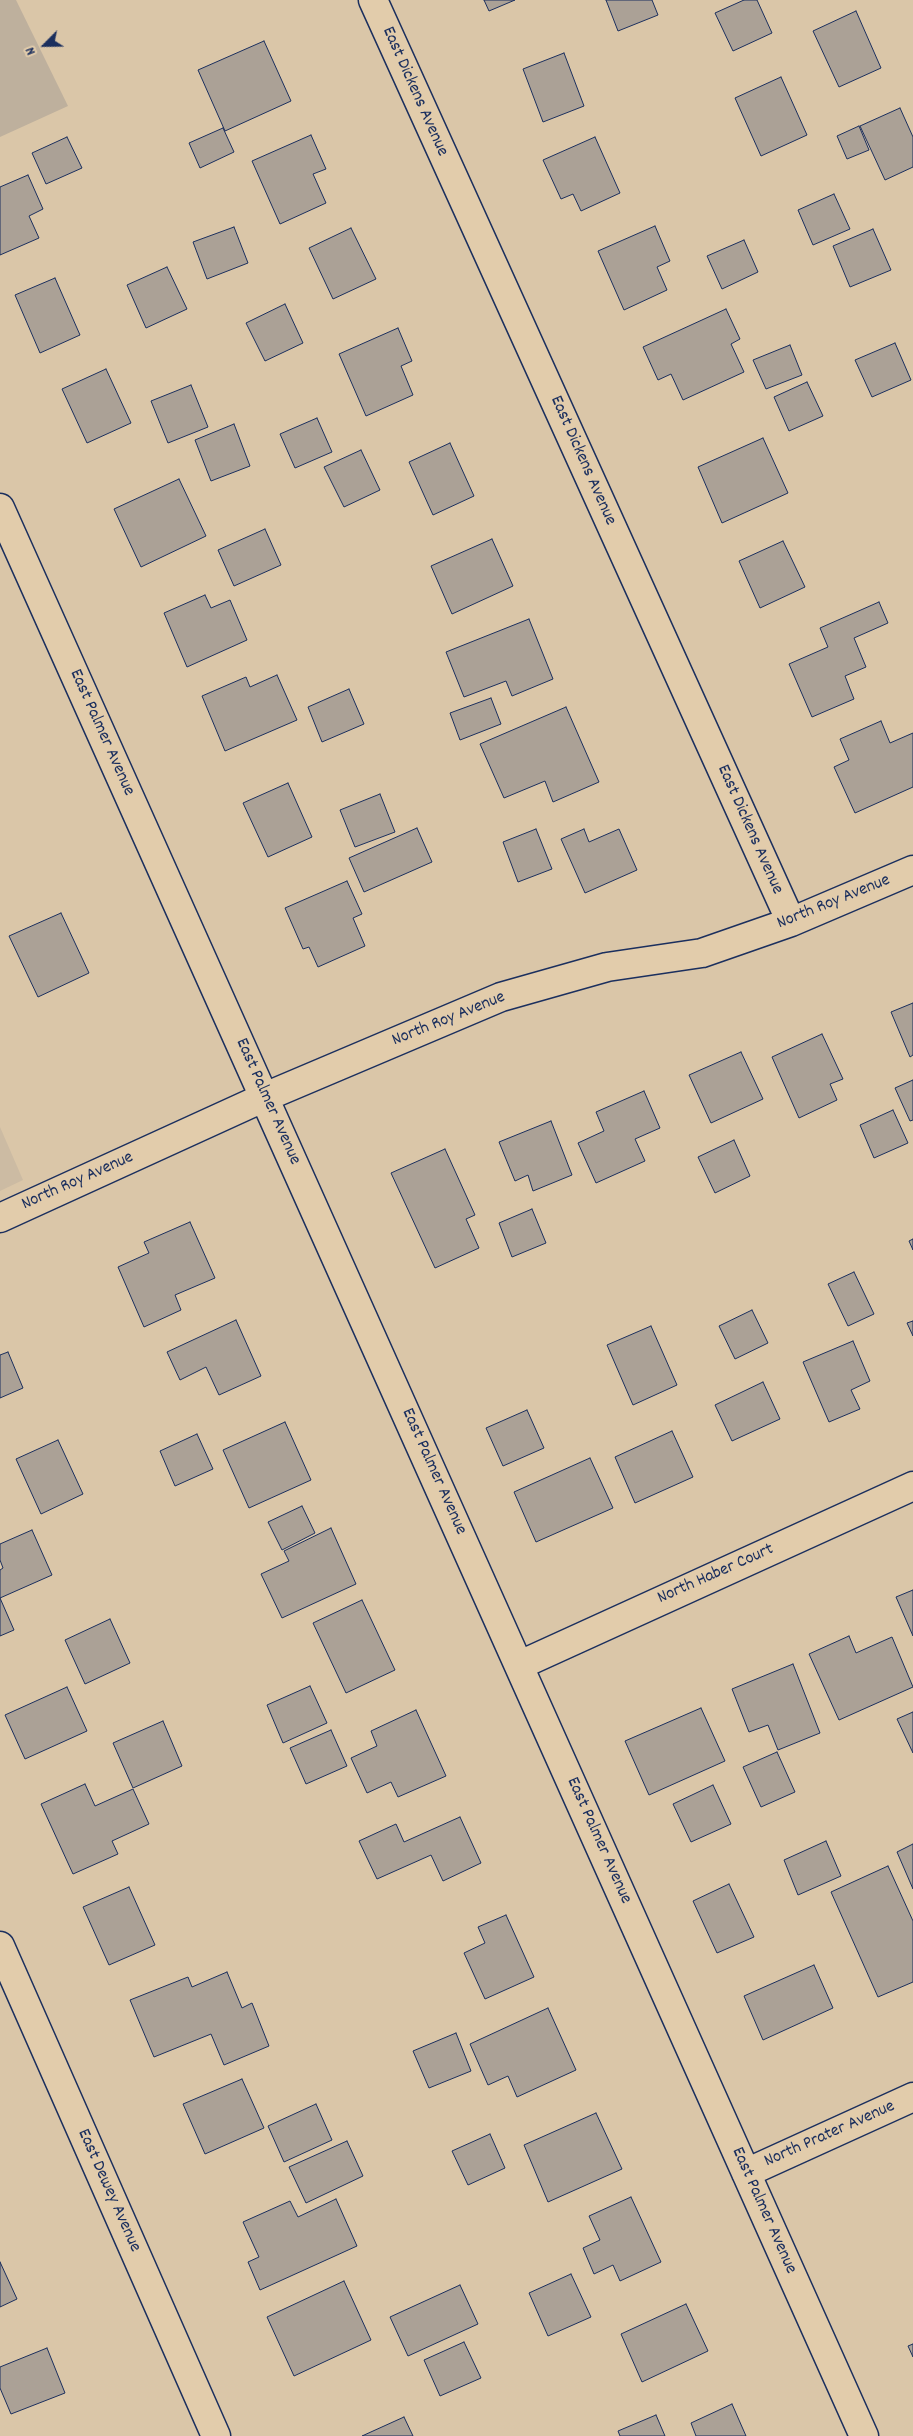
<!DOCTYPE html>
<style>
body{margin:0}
#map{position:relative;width:913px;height:2436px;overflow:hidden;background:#dac6a8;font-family:Dekko,sans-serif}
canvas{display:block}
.north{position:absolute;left:20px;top:20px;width:50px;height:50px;-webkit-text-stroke:4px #e2ccab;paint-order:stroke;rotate:247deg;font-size:14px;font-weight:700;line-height:20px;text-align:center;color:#1b2f5e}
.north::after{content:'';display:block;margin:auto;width:18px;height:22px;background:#1b2f5e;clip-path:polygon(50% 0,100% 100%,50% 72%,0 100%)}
</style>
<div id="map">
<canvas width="913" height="2436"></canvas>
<div class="north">N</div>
</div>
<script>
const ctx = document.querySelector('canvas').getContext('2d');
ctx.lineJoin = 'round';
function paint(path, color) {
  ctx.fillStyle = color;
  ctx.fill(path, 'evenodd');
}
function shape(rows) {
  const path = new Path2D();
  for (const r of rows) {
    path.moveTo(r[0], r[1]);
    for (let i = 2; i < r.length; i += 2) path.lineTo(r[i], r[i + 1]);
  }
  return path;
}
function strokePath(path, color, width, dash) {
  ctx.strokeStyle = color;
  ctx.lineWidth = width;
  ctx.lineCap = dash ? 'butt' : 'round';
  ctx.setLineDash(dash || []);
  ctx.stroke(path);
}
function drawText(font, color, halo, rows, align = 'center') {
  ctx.font = font + ' Dekko,sans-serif';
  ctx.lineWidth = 4;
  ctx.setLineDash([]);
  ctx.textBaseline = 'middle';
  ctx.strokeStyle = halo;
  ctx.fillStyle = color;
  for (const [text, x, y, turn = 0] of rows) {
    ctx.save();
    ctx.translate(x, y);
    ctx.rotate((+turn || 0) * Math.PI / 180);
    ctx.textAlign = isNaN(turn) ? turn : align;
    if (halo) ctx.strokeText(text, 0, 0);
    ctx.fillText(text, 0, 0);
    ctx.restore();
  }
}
const built = shape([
 [0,1127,23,1180,0,1191]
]);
const green = shape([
 [0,0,16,0,68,106,0,137]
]);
const building = shape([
 [484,0,515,0,489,11,484,0],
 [606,0,652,0,658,15,618,31,606,0],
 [744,0,757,0,772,33,733,51,715,13,744,0],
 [856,11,881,68,839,87,813,31,856,11],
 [264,41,291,101,225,131,198,70,264,41],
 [564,53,584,106,543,122,523,69,564,53],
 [781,77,807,135,761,156,735,98,781,77],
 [900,108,913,137,913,167,885,180,860,126,900,108],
 [859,126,869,150,847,159,837,136,859,126],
 [223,128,234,152,200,168,189,143,223,128],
 [311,135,326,169,313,174,326,203,280,224,252,161,311,135],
 [67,137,82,168,46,184,32,153,67,137],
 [595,137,620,193,581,211,573,194,561,199,543,160,595,137],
 [28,175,43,209,29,216,39,238,0,255,0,187,28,175],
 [834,194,850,229,813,245,798,210,834,194],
 [655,226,670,261,657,267,667,290,624,310,598,251,655,226],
 [234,227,248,263,207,279,193,242,234,227],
 [351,228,376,279,333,299,309,248,351,228],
 [873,229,891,270,850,287,833,246,873,229],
 [744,240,758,272,722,289,707,256,744,240],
 [167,267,187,309,146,328,127,285,167,267],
 [55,278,80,335,40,353,15,295,55,278],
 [285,304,303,343,265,361,246,323,285,304],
 [726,309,740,339,731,344,744,372,683,400,671,374,658,380,643,347,726,309],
 [398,328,412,361,401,366,413,395,366,416,339,354,398,328],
 [895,343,911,380,872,397,855,360,895,343],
 [790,345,802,375,766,389,753,360,790,345],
 [106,369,131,423,87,443,62,389,106,369],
 [807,382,823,416,789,431,774,397,807,382],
 [191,385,208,427,168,443,151,401,191,385],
 [317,418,332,452,295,468,280,434,317,418],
 [234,424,250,466,211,481,195,440,234,424],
 [763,438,788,493,722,523,698,467,763,438],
 [450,443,474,496,433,515,409,462,450,443],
 [361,450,380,490,344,507,324,467,361,450],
 [179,479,206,536,141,567,114,509,179,479],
 [265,529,281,565,234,586,218,550,265,529],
 [492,539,513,586,452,614,431,566,492,539],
 [783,541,805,587,760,608,739,561,783,541],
 [205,595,211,608,230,600,247,640,187,667,164,613,205,595],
 [879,602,888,623,854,638,866,667,845,676,854,699,812,717,789,664,828,647,820,628,879,602],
 [529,619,553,679,512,696,506,681,464,697,446,652,529,619],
 [277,675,297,720,225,751,202,696,246,677,250,687,277,675],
 [349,689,364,724,322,742,308,707,349,689],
 [491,698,501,724,460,740,450,713,491,698],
 [566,707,599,782,553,802,545,781,504,798,480,744,566,707],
 [881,721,890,743,913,733,913,787,855,813,834,767,849,760,840,739,881,721],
 [288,783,312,837,268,857,243,803,288,783],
 [380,794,395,832,355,847,340,810,380,794],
 [417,828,432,862,364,892,349,858,417,828],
 [536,829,552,869,518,882,503,842,536,829],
 [584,829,589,842,619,829,637,870,585,893,561,839,584,829],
 [347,881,362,914,353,918,365,946,318,967,309,947,303,949,285,908,347,881],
 [61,913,89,973,38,997,9,936,61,913],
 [913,1003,913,1055,910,1057,891,1012,913,1003],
 [822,1034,843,1079,830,1084,837,1100,799,1118,772,1057,822,1034],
 [741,1052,763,1099,711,1123,689,1075,741,1052],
 [913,1080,913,1120,910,1121,895,1088,913,1080],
 [644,1091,660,1128,635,1139,645,1161,596,1183,578,1143,604,1131,596,1112,644,1091],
 [893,1110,908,1143,874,1158,860,1125,893,1110],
 [551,1121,572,1175,533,1191,528,1175,515,1181,499,1142,551,1121],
 [734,1140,750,1176,715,1193,698,1157,734,1140],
 [445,1149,475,1215,466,1219,479,1248,435,1268,391,1173,445,1149],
 [532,1209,546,1243,512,1257,499,1223,532,1209],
 [190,1222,215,1278,175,1295,181,1310,144,1327,118,1267,149,1253,144,1242,190,1222],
 [913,1239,913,1250,909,1241,913,1239],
 [854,1272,874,1314,848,1326,828,1284,854,1272],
 [752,1310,768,1343,735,1359,719,1326,752,1310],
 [236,1320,261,1376,219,1395,206,1367,180,1380,167,1352,236,1320],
 [913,1321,913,1336,907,1323,913,1321],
 [651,1326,677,1385,633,1405,607,1345,651,1326],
 [853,1341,870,1381,851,1390,860,1409,829,1422,803,1362,853,1341],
 [8,1352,23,1388,0,1398,0,1355,8,1352],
 [763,1382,780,1419,732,1441,715,1405,763,1382],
 [527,1410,544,1448,503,1466,486,1428,527,1410],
 [285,1422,311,1480,249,1508,223,1450,285,1422],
 [672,1431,693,1477,635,1503,615,1457,672,1431],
 [197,1434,213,1469,175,1486,160,1451,197,1434],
 [58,1440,83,1494,41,1514,16,1459,58,1440],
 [590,1458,613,1508,536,1542,514,1492,590,1458],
 [302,1506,315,1533,282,1550,268,1522,302,1506],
 [331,1528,356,1584,282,1618,261,1574,289,1561,284,1551,331,1528],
 [32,1530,52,1575,0,1598,14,1630,0,1636,0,1570,3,1568,0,1560,0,1544,32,1530],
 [913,1590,913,1636,896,1597,913,1590],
 [362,1600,395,1670,346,1693,313,1623,362,1600],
 [110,1619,130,1663,85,1684,65,1640,110,1619],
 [849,1636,856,1653,892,1637,913,1687,839,1720,809,1654,849,1636],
 [793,1664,820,1733,778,1750,768,1725,749,1732,732,1689,793,1664],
 [310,1686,327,1723,283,1743,267,1705,310,1686],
 [67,1687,87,1731,25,1759,5,1715,67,1687],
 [701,1708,725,1761,649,1795,625,1741,701,1708],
 [416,1710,446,1776,398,1797,391,1782,367,1793,351,1758,377,1746,371,1731,416,1710],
 [913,1712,913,1753,897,1719,913,1712],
 [163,1721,182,1766,133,1788,113,1743,163,1721],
 [331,1730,347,1766,306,1784,290,1748,331,1730],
 [777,1752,795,1792,761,1807,743,1767,777,1752],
 [85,1784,95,1806,133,1789,149,1824,112,1841,118,1854,73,1874,41,1804,85,1784],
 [713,1785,731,1824,691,1842,673,1804,713,1785],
 [460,1817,481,1863,443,1881,431,1855,377,1879,359,1841,396,1824,404,1842,460,1817],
 [826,1841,841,1876,798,1895,784,1860,826,1841],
 [913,1844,913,1889,897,1852,913,1844],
 [888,1866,913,1921,913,1982,878,1997,831,1892,888,1866],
 [729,1884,754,1937,717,1953,693,1901,729,1884],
 [129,1887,155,1945,109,1965,83,1907,129,1887],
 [506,1915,534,1977,485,1999,464,1953,485,1943,478,1927,506,1915],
 [814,1965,833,2008,763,2040,744,1996,814,1965],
 [227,1972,242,2008,252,2003,269,2046,224,2065,211,2034,154,2057,130,2000,188,1977,192,1987,227,1972],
 [548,2008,576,2070,517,2097,508,2076,488,2085,470,2044,548,2008],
 [456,2033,471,2071,429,2088,413,2051,456,2033],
 [242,2079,264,2128,205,2154,183,2104,242,2079],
 [316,2104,332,2140,284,2162,268,2126,316,2104],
 [596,2113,622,2169,548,2202,524,2145,596,2113],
 [490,2134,505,2168,468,2185,452,2151,490,2134],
 [347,2141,363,2176,306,2203,289,2167,347,2141],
 [631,2197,661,2262,620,2281,613,2265,594,2274,583,2248,600,2240,589,2216,631,2197],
 [336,2199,357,2246,260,2290,248,2262,259,2257,243,2222,290,2201,298,2217,336,2199],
 [0,2262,17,2299,0,2307,0,2262],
 [571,2274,591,2317,548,2336,529,2293,571,2274],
 [344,2281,371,2340,294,2376,267,2317,344,2281],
 [460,2285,478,2324,408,2356,390,2317,460,2285],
 [686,2304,708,2351,642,2382,621,2334,686,2304],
 [464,2342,481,2378,440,2396,424,2360,464,2342],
 [913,2344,913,2357,908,2346,913,2344],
 [47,2348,65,2393,11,2414,0,2388,0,2367,47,2348],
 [732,2404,746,2436,696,2436,691,2423,732,2404],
 [656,2415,665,2436,620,2436,618,2431,656,2415],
 [404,2417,413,2436,362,2436,404,2417]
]);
const minor = shape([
 [373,0,791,922],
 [0,508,864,2436],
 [0,1218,265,1097,501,997,607,967,702,953,791,922,913,870],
 [520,1665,913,1486],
 [0,1946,216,2436],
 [746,2173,913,2097]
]);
const streetNames = [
 ["East Dickens Avenue",414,92,66],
 ["East Dickens Avenue",582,461,66],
 ["East Palmer Avenue",101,733,66],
 ["East Dickens Avenue",749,830,66],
 ["North Roy Avenue",834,903,-22],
 ["North Roy Avenue",449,1020,-22],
 ["East Palmer Avenue",267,1102,66],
 ["North Roy Avenue",78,1182,-24],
 ["East Palmer Avenue",433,1472,66],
 ["North Haber Court",716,1575,-24],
 ["East Palmer Avenue",598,1841,66],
 ["North Prater Avenue",830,2135,-24],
 ["East Dewey Avenue",108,2191,66],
 ["East Palmer Avenue",763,2211,66]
];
paint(built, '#ccbba3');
paint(green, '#beb09d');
paint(building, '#aba196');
strokePath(building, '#1b2f5e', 1);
strokePath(minor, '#1b2f5e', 31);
strokePath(minor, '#e2ccab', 28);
drawText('18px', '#1b2f5e', '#e2ccab', streetNames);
</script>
